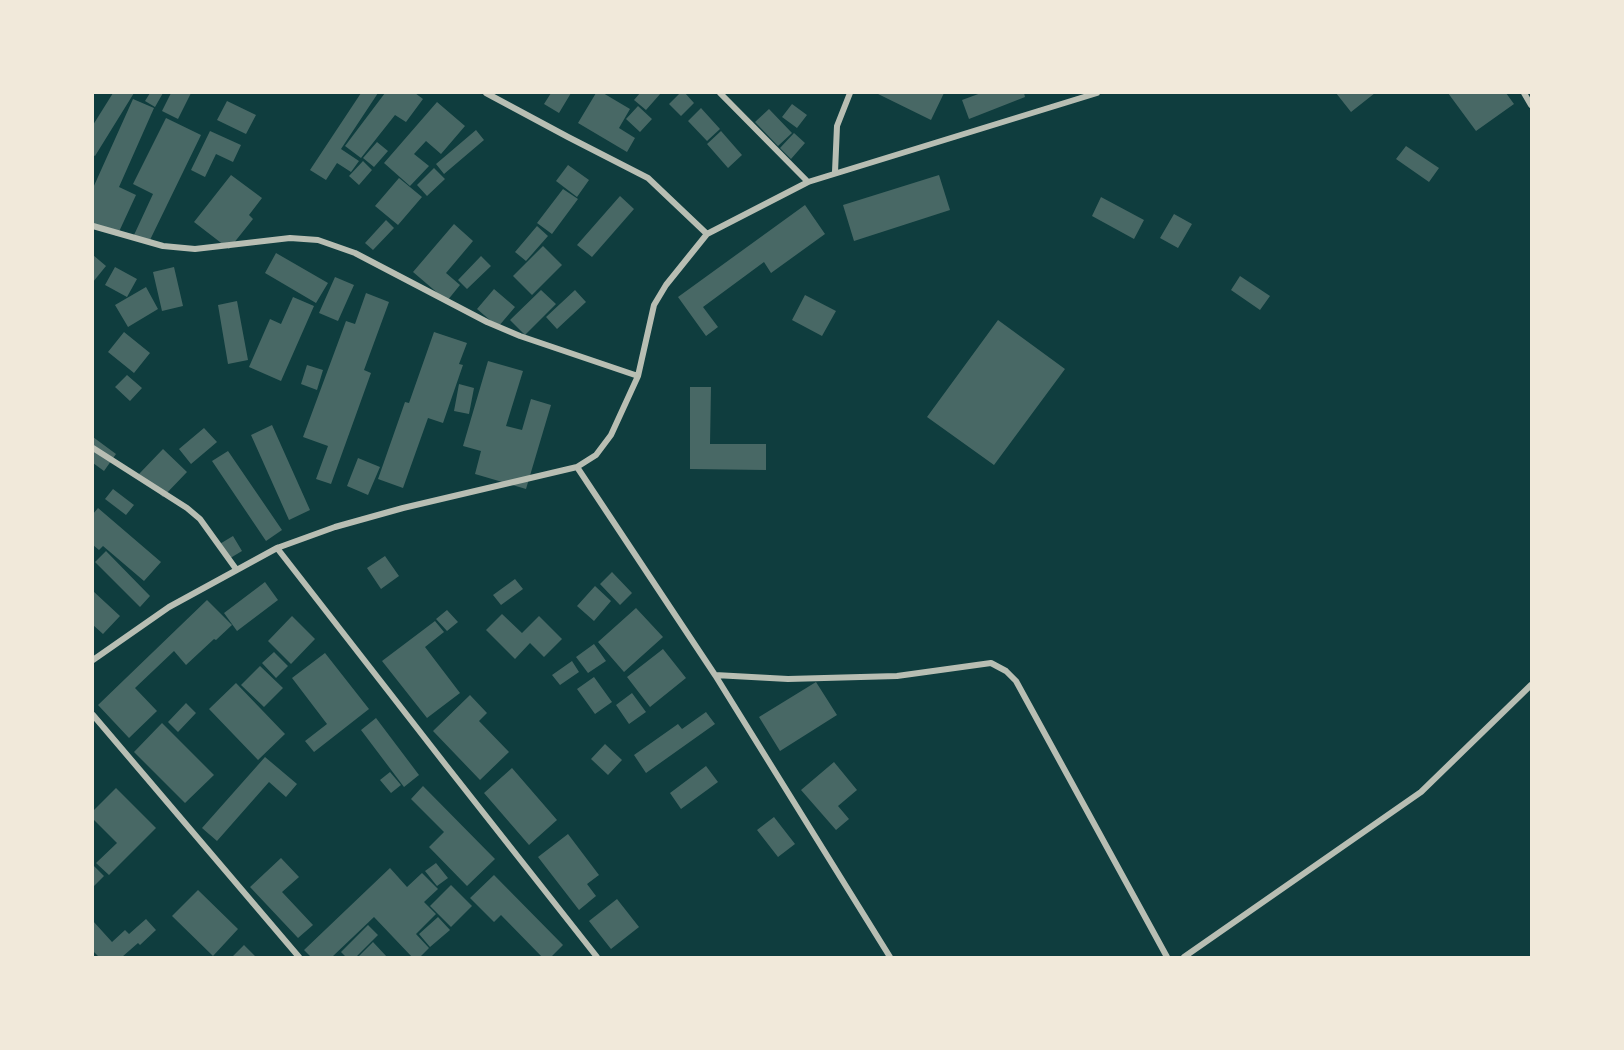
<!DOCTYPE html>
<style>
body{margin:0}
#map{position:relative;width:1624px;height:1050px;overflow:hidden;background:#0f3d3e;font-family:Spectral,serif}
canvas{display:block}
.frame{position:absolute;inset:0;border:94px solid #f1e9da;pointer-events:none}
</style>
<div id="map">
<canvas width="1624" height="1050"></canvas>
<div class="frame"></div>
</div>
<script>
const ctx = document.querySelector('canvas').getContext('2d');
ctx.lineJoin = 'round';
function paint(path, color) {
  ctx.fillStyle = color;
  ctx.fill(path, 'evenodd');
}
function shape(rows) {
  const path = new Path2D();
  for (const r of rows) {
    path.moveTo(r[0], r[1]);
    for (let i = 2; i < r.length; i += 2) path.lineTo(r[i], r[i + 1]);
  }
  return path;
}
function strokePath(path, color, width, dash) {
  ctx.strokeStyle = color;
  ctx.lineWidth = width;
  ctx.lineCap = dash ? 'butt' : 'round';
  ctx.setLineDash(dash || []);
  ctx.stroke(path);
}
const building = shape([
 [113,93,134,93,95,156,93,155,93,125],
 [150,93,163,93,155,107,145,101],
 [171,93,191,93,178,119,162,111],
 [361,93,378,93,341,149,359,161,351,172,337,163,326,180,310,170],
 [385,93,415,93,423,99,406,122,395,115,361,158,345,146],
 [551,93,571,93,559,113,544,104],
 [596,93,603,93,630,109,619,128,635,138,627,152,578,123],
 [640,93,661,93,646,110,634,100],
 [680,93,685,93,694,103,681,116,669,104],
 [876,93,944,93,931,120],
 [981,93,1024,93,1025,97,969,119,962,100],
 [1336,93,1375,93,1351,112],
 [1448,93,1506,93,1514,104,1476,131],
 [133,99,154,108,119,187,136,195,117,236,93,226,93,188],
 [227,101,256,115,246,134,217,120],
 [437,102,465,126,441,154,426,141,414,154,429,166,410,186,384,163],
 [792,104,807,115,797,128,782,117],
 [638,106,652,119,640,132,626,119],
 [701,108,720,129,707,141,688,121],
 [769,109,792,133,778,146,755,122],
 [166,118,201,135,149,242,134,235,153,194,133,184],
 [476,130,484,140,444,174,436,164],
 [210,131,241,145,233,162,216,154,205,177,191,170],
 [721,131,742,155,728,168,707,144],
 [794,133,805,143,791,159,780,148],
 [377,142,388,151,374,167,363,158],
 [1406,146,1439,168,1429,182,1396,159],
 [363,161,372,170,359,185,349,176],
 [568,165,589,180,577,197,556,181],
 [434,168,445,179,427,196,417,185],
 [231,175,262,198,249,215,253,219,229,249,194,222],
 [939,175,950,210,854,241,843,205],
 [399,178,422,197,398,225,375,206],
 [563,189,578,199,552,234,537,223],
 [620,196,634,209,592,257,577,245],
 [1101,197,1144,220,1134,239,1092,216],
 [805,205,825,234,771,273,764,262,703,307,718,327,706,336,678,297],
 [1174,214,1192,224,1178,248,1160,238],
 [386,220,394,228,373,250,365,243],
 [454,224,473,241,446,273,460,285,447,301,413,272],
 [537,226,548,236,526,261,515,252],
 [543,246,562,265,532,295,513,276],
 [276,253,328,283,316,303,265,273],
 [93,255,106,266,93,282],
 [481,256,491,266,467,289,458,280],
 [115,267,137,279,127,297,105,285],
 [174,267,183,306,162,311,153,272],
 [1240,276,1270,296,1260,310,1231,290],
 [335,277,354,285,338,321,319,313],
 [146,287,158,309,128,327,115,305],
 [494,289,515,307,498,327,477,309],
 [541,290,556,304,525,335,510,320],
 [575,290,586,302,557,329,546,317],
 [366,293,389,302,364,370,371,373,331,484,316,479,328,446,303,437,346,321,355,324],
 [805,295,836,311,822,336,792,320],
 [293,297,314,306,281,381,249,367,270,319,281,324],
 [237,301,248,360,228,364,218,305],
 [998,320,1065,369,994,465,927,417],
 [124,332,150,353,134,373,108,352],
 [434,332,467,343,459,364,463,365,443,423,428,418,403,488,378,479,405,402,409,403],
 [488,361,523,371,506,426,522,430,531,399,551,405,526,489,475,474,481,451,463,446],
 [307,365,323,370,317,390,301,384],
 [127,375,142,388,130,401,115,387],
 [459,384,474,388,469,414,454,411],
 [690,387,711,387,710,444,766,444,766,470,690,469],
 [272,425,310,510,289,520,251,435],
 [204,428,217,442,191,464,179,449],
 [93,437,116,454,104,471,93,463],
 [163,449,187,472,163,497,139,474],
 [228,451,282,530,266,541,212,461],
 [358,458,380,467,368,495,347,486],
 [113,489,134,505,126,515,105,499],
 [98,508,161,562,144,581,103,546,99,550,93,545,93,514],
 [233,536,242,551,227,560,218,545],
 [106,551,150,596,140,607,95,562],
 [385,556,399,576,381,589,367,568],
 [612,572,632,593,620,605,600,584],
 [515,579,523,589,501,605,493,595],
 [265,582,278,600,237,631,224,613],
 [595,586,611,601,594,621,577,606],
 [93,591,120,616,103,634,93,625],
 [207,600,232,625,216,640,214,639,186,665,174,651,135,688,157,711,129,738,98,705],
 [636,608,663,637,624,672,598,642],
 [447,610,458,622,447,631,436,619],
 [502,614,522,633,539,616,562,639,544,657,530,643,515,659,486,630],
 [292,616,315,639,291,664,268,641],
 [435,621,444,632,425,647,460,693,427,718,382,661],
 [594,644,606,661,588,673,576,657],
 [663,649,686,678,650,707,627,677],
 [274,652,288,666,276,678,262,663],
 [325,653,369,709,314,752,305,741,327,724,292,678],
 [572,661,579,672,560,685,552,675],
 [260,666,283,688,264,707,241,685],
 [594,677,612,702,595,714,577,689],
 [816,682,837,715,780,751,759,717],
 [236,683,285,734,258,760,209,709],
 [632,693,646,712,629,724,616,705],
 [470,695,487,713,479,721,509,752,480,780,433,731],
 [186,703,196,713,178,732,168,722],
 [706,712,715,724,646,773,634,755,678,724,682,729],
 [376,718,419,775,404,787,361,730],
 [162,723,214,775,185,803,134,752],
 [605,744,622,760,608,775,591,759],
 [265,757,297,784,286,797,269,782,217,841,202,828],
 [834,762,857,790,838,806,849,819,836,830,801,790],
 [706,766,718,782,681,809,670,793],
 [512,768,557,820,529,845,484,793],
 [390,772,401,785,391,793,380,780],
 [423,786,495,859,467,886,429,847,444,832,411,799],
 [116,788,156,828,109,875,96,863,117,843,93,819,93,811],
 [774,817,795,844,778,857,757,830],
 [568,834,599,875,587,884,596,896,579,910,538,857],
 [281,858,299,877,282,892,313,925,298,938,250,887],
 [436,863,448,878,437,886,425,871],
 [93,865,104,876,93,887],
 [390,868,407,887,422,873,438,889,424,902,436,914,416,934,429,948,420,957,412,957,374,917,332,957,311,957,304,950],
 [494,875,563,945,551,957,542,957,501,915,494,922,470,898],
 [451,885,472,906,451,927,430,906],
 [198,890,238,929,213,956,172,916],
 [617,899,639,927,611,949,589,921],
 [438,917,450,930,430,947,419,934],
 [146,919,156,930,140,945,138,943,122,957,99,957,93,951,93,921,112,942,125,930,129,934],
 [368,925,378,935,356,957,346,957,341,952],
 [373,942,387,957,358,957],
 [244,945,256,957,232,957]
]);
const minor = shape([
 [486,93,568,137,648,178,707,234],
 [720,93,808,182],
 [1524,93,1531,105],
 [835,172,837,126,850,93],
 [93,226,163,246,195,249,290,238,318,240,355,253,487,322,520,336,638,376],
 [93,448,187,508,200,519,236,569],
 [577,467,715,675,890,957],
 [277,548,445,764,597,957],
 [93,660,169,607,277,548,335,527,403,508,577,467,596,455,611,435,638,376,654,305,666,285,707,234,808,182,1097,93],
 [715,675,788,679,897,676,991,663,1006,671,1016,681,1167,957],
 [93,715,299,957],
 [1184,957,1421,792,1531,685]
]);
paint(building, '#486865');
strokePath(minor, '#b8beb3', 6);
</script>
